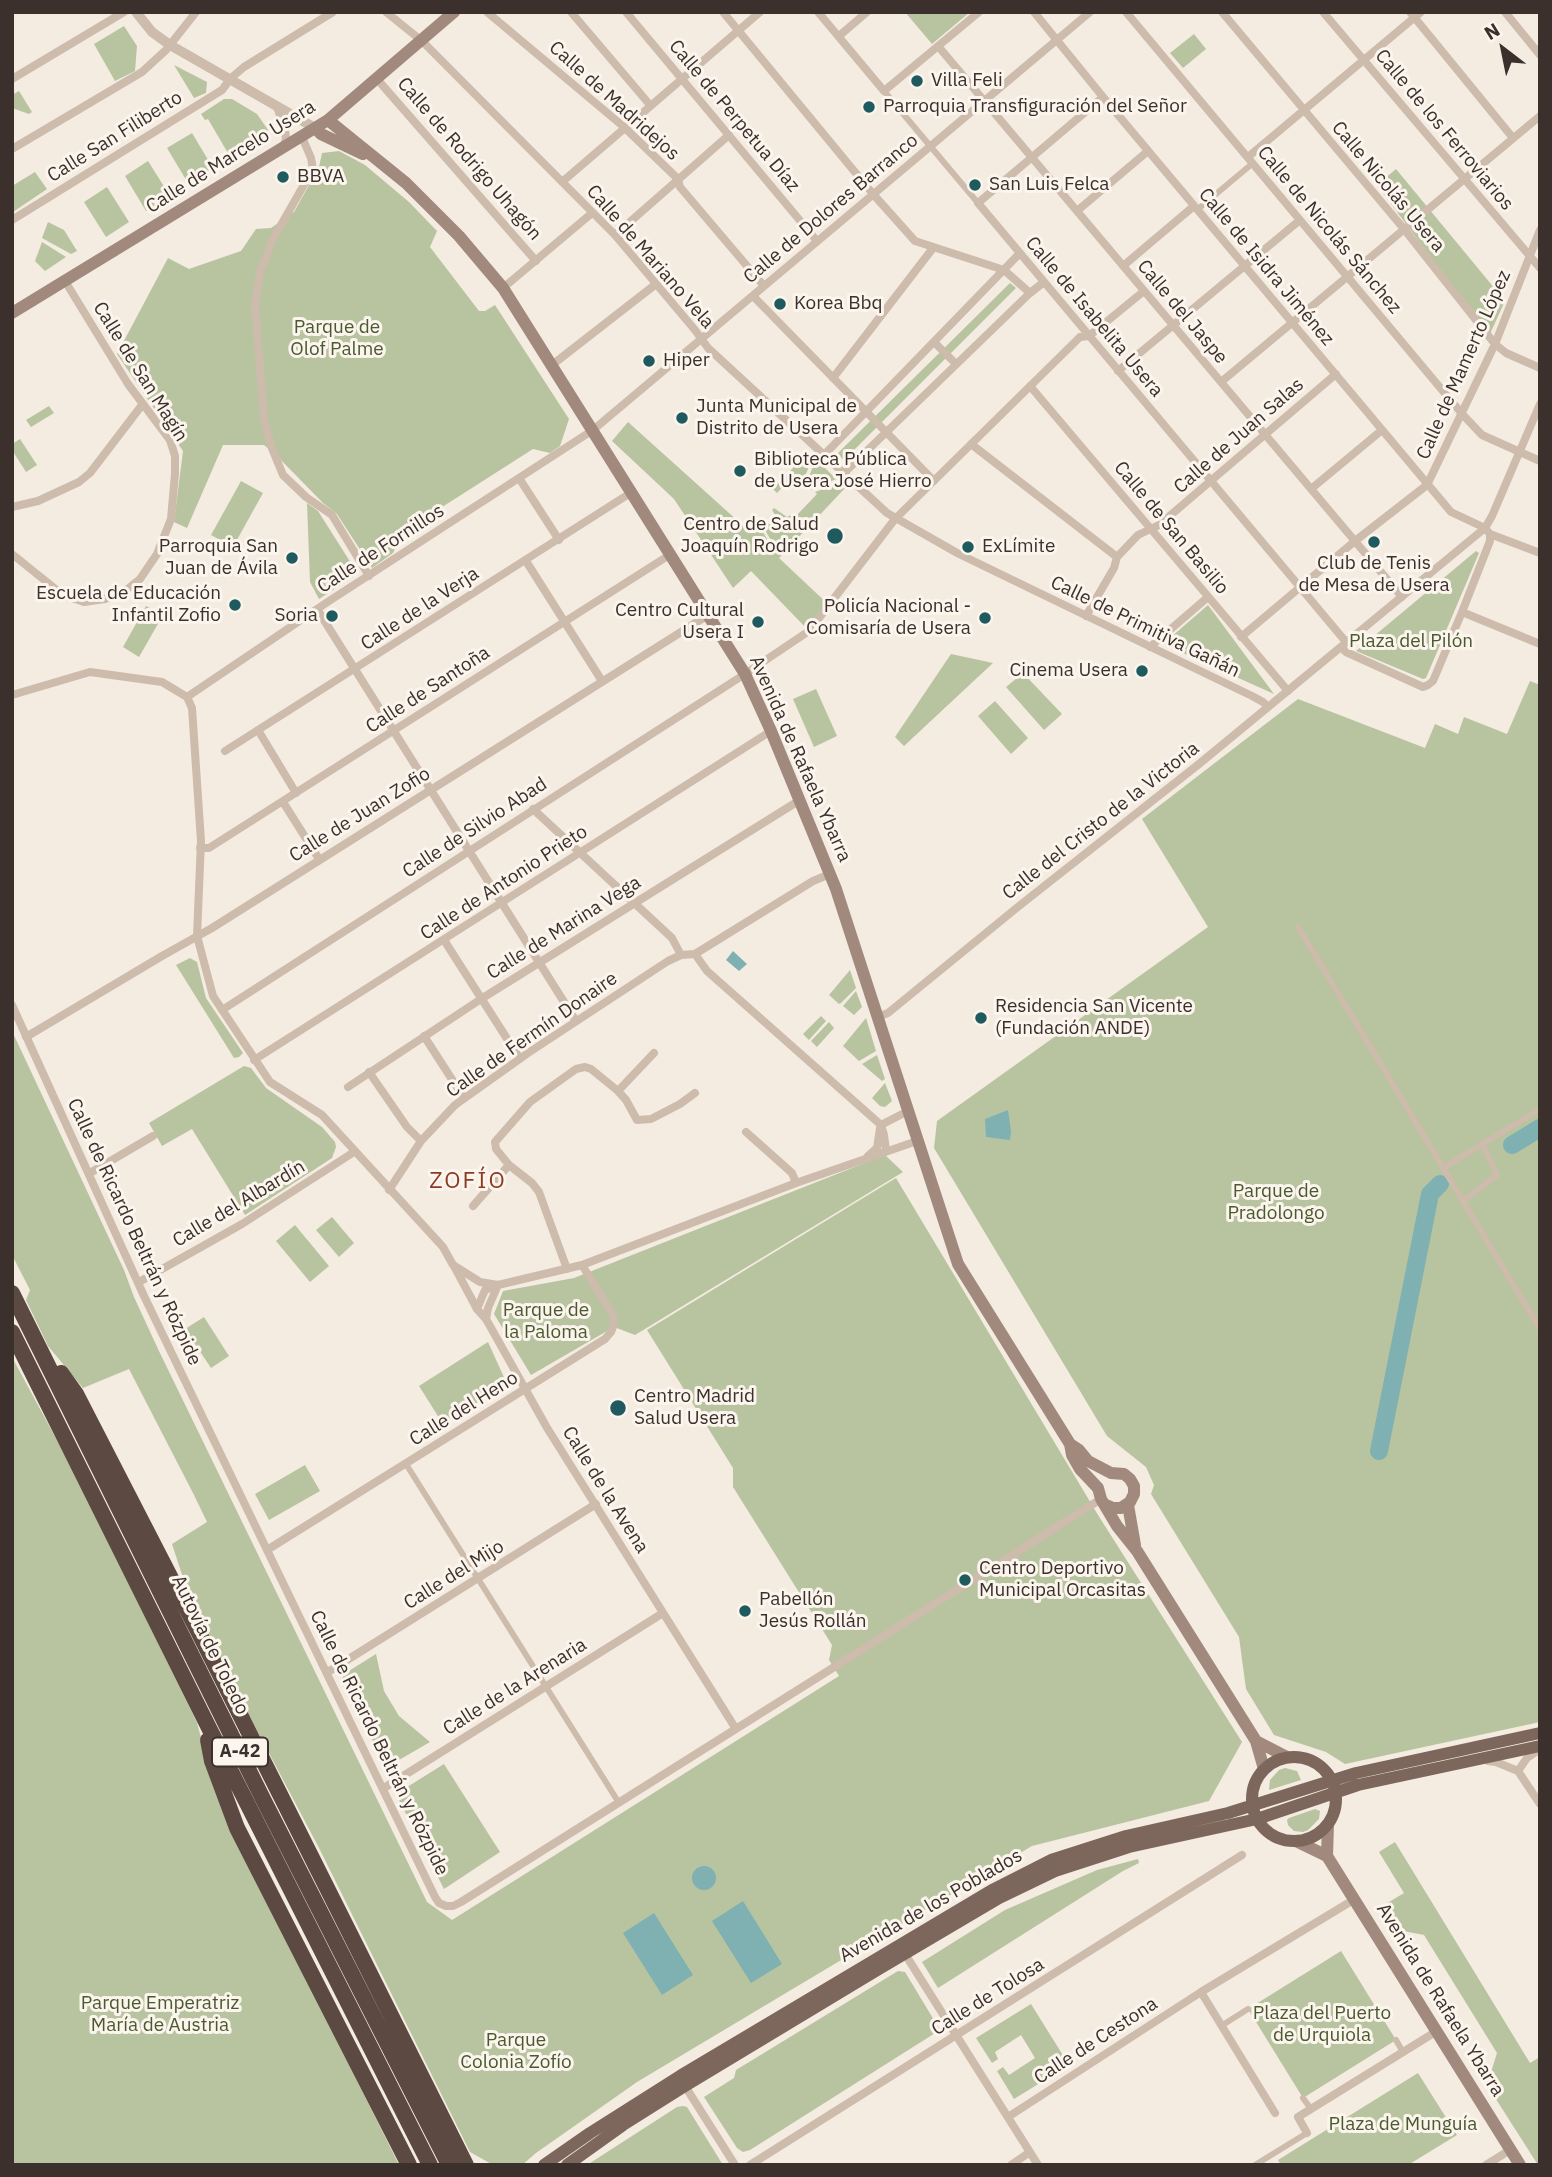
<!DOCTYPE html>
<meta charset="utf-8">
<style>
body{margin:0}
#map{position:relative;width:1552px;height:2177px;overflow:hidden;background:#f4ebe1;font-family:"IBM Plex Sans",sans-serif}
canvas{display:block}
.frame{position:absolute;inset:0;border:14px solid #3b302b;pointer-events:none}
.north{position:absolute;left:1468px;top:14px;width:70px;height:70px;-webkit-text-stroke:5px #fbf5ee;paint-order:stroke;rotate:328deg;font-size:19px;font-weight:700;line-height:28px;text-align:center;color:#3b302b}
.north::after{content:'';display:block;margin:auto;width:24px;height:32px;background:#3b302b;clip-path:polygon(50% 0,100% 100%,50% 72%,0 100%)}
</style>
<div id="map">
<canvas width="1552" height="2177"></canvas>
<div class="frame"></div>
<div class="north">N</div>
</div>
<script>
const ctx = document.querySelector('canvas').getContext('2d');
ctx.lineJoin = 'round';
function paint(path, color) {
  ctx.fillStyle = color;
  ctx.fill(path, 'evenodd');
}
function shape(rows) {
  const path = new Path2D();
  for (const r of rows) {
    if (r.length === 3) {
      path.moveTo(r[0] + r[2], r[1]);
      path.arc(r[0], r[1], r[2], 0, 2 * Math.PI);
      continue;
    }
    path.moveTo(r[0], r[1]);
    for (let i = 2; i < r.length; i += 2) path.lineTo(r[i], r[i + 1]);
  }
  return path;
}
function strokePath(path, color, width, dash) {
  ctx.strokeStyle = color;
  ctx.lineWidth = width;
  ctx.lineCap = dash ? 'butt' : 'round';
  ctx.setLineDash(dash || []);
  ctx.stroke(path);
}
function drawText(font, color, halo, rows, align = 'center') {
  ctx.font = font + ' "IBM Plex Sans",sans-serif';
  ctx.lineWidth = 6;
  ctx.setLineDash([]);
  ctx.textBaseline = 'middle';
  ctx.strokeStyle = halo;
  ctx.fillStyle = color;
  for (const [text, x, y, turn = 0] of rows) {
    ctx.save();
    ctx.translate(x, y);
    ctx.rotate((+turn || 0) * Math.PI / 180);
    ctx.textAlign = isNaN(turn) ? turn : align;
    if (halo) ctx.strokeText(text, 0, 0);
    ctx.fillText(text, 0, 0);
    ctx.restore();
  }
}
const green = shape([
 [905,12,970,12,932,44],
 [124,26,137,46,135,71,115,81,94,44],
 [1194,34,1206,49,1183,68,1170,53],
 [174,65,207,82,206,93,194,98],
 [19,91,32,112,29,114,12,108,12,95],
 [224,99,232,99,257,114,268,130,267,139,232,160,208,119,205,120,201,114],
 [192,133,213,168,188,183,167,148],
 [339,151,365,165,409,202,437,231,430,247,479,311,485,311,495,305,569,419,560,446,550,453,533,449,403,532,393,553,372,568,337,514,323,503,277,456,264,445,223,445,187,528,174,522,183,451,117,354,168,258,189,269,241,251,256,229,271,228,294,212,319,167,322,153],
 [148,161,170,196,146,211,125,176],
 [1396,169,1505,301,1489,336,1377,185],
 [35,172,47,189,13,212,12,186],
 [107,187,129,222,106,237,84,202],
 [48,222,64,230,77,251,71,254,42,238],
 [42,242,66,257,45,271,35,261],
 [1010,283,1016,288,844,460,837,454],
 [49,406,54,413,31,427,26,420],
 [628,422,749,531,757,522,767,539,768,548,772,542,761,523,764,520,777,530,782,531,784,529,772,510,774,508,787,517,793,514,796,516,817,494,815,492,843,482,847,486,779,558,830,606,809,631,751,571,733,588,674,499,612,441],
 [20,439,37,465,26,472,12,450,12,444],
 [808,452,813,457,803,481,795,474,777,493,773,489],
 [816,459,836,479,812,490,806,484],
 [241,481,263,493,233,547,211,535],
 [307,503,318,511,356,571,353,577,319,599,310,582],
 [1476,551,1479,553,1426,678,1423,679,1356,651],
 [1208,605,1274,694,1163,644],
 [146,606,163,615,139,657,123,647],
 [951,654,993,663,904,746,895,737],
 [1023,673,1062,714,1044,730,1006,687],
 [1530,681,1540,685,1540,1722,1345,1764,1326,1752,1274,1735,1246,1689,1239,1637,1151,1494,1154,1485,1146,1467,1107,1436,934,1148,937,1121,1208,927,1142,819,1298,699,1425,748,1435,724,1458,734,1464,717,1507,734],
 [816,689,837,736,814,747,793,699],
 [995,701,1028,738,1011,754,978,716],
 [190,958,197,962,206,998,243,1053,239,1057,234,1058,176,965],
 [850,970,856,988,841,1003,839,1004,829,995],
 [856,991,862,1007,854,1015,843,1006],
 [821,1016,826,1021,809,1040,803,1034],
 [866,1018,876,1051,859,1061,843,1046],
 [829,1022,834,1028,817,1047,811,1041],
 [12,1031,124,1270,134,1297,158,1349,427,1902,452,1920,839,1676,829,1660,832,1645,733,1487,733,1468,647,1330,896,1178,1098,1515,1242,1742,1209,1801,1032,1846,637,2082,536,2153,522,2165,493,2165,470,2152,319,1848,211,1643,188,1593,172,1544,207,1522,193,1493,129,1369,83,1388,48,1346,26,1300,30,1290,12,1255],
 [877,1055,885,1079,882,1081,862,1064],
 [244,1066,251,1068,266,1088,322,1127,335,1142,336,1147,332,1158,245,1215,192,1129,162,1146,149,1123],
 [885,1083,892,1101,885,1107,880,1106,872,1098],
 [885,1155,903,1172,635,1335,614,1327,531,1375,494,1314,503,1291,574,1278],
 [332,1217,354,1243,339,1257,316,1230],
 [295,1225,329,1266,310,1282,276,1241],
 [204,1317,229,1356,211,1368,185,1329],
 [488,1342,507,1384,443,1424,419,1386],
 [12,1357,73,1470,190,1708,197,1723,211,1775,230,1825,399,2165,12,2165],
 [305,1465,320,1491,269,1520,255,1494],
 [376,1654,384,1691,399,1716,430,1742,387,1767,343,1686,342,1679,344,1674],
 [444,1764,500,1852,444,1889,396,1794],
 [1285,1768,1297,1771,1301,1780,1269,1790,1270,1780,1279,1770],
 [1315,1809,1320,1811,1319,1819,1308,1830,1303,1832,1294,1831,1288,1825,1287,1820,1289,1818],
 [1395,1842,1530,2063,1540,2057,1540,2165,1538,2165,1487,2085,1497,2053,1424,1935,1398,1930,1384,1905,1404,1893,1379,1852],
 [1138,1859,1139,1863,1123,1871,938,1988,922,1962,1005,1910,1097,1870],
 [1341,1951,1396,2040,1303,2098,1248,2009],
 [898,1971,905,1972,940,2030,750,2150,743,2152,737,2148,704,2097,734,2078,736,2070],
 [1031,2004,1069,2065,1014,2099,997,2071,1003,2067,1009,2075,1035,2058,1021,2035,995,2052,998,2059,992,2063,976,2038],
 [1418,2073,1457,2135,1408,2165,1281,2165,1278,2160],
 [683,2106,687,2107,723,2165,587,2165,677,2107]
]);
const water = shape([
 [733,951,747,964,739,971,726,960],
 [1008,1110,1011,1131,1010,1140,986,1137,985,1119],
 [704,1878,12],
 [743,1901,782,1964,751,1983,712,1921],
 [654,1913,693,1975,662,1995,623,1933]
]);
const river = shape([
 [1512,1145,1540,1128],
 [1379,1451,1430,1194,1440,1184]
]);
const pedestrian = shape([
 [884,91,978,203],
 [1197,210,1253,163],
 [1298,927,1540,1329],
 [1443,1168,1540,1109],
 [1463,1201,1497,1175,1482,1143],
 [406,1464,619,1803],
 [1221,2026,1248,2009],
 [1396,2040,1403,2052],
 [1303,2098,1311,2109],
 [1255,2165,1307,2133]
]);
const minor = shape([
 [386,12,422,41,615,235,695,330,708,348,887,513,959,554,1252,696,1263,702,1268,707],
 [487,12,624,127,678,179,680,187,764,286],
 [571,12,650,105],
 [626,12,817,241],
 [723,12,873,194,915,241,1004,270,1030,293],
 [818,12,884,91,979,12],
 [1034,12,1103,97,1451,512,1485,528,1490,534,1540,553],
 [1126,12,1463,415,1482,435,1540,461],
 [1222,12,1404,229,1495,344,1506,353,1540,368],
 [1323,12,1540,268],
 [1410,12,1513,138],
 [1505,12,1540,55],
 [839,36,867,12],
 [938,46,1402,597],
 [12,79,124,12],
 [377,79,536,261],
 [1103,97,978,203,1346,642],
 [277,107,285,130,286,139,283,148],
 [302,137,311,158,313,169,273,239,260,272,255,304,264,419,271,446,283,475,306,497,332,515,369,576],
 [12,149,142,72,166,50,196,12],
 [1248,157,1421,12],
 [562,182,760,12],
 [1077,211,1148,151],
 [12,220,222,90,231,78,244,67,333,12],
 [615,235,729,135],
 [1123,266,1194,206],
 [503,288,592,213],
 [753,296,934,481],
 [934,342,956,364],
 [552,365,656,284],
 [1118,371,1300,220],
 [833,378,933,248],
 [1221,382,1540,116],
 [1030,386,1288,691],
 [971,444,1117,557],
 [823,456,1020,253],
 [843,474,1030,293,1044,282],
 [519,478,559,540],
 [1311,489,1382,430],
 [12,507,38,501,79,482,90,473,142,405],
 [12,554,63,595,84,602,105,599,125,591,140,579,157,554,171,519,175,474,175,456,170,440,128,384,65,281],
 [526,561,602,681],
 [317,609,576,1021],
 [1462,612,1540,644],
 [1086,616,1114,568,1117,557,1138,535,1159,525,1336,374],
 [1241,637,1355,541,1427,485,1495,344,1540,230],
 [1150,647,1208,597],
 [1341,647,1346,652,1423,687,1428,685,1433,681,1462,612,1490,541,1490,534],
 [12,695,90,672,162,682,187,697],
 [187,697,326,603,593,430,1090,12],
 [187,697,192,708,201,841,197,936,213,996,270,1082,322,1115,443,1247,453,1265,480,1282,498,1285],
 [258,730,296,793],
 [225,751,632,492],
 [283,802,319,859],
 [533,809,672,938,681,955,695,954,707,971,881,1125,884,1135,886,1151],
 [200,848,209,848,671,554],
 [444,940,520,1059],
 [695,954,813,881,830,874],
 [12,1005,144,1296,435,1897,439,1903,446,1906,453,1906,461,1902,1101,1499],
 [222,1010,745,674,809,631,895,519,1080,337,1089,336,1144,291],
 [878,1017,888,1013,1019,906,1199,764,1485,528,1492,516,1540,404],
 [424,1036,464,1098],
 [26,1037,162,956,212,928,708,615],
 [254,1060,771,731],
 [369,1072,407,1127,421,1141],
 [348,1087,481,999,800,800],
 [618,1091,654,1053],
 [881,1125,908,1111],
 [746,1132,792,1173,796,1183],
 [868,1156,877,1148,880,1128],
 [90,1173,153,1136],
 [389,1190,421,1141,455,1105,528,1053,668,961,681,955],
 [473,1206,509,1165],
 [454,1266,477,1309,486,1319,546,1426,736,1729],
 [567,1269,539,1192,532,1183,509,1165,496,1149,495,1142,530,1102,576,1069,585,1067,591,1069,618,1091,626,1100,637,1120,651,1119,680,1104,695,1093],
 [139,1282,242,1224,354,1152],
 [477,1309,485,1290,498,1285,582,1265,796,1183,917,1141],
 [486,1319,488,1308,498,1285],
 [267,1550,605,1339,611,1332,614,1324,613,1315,582,1265],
 [328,1672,596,1504],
 [1488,1761,1496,1762,1518,1771,1540,1804],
 [1518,1771,1527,1758,1540,1749],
 [384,1788,663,1613],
 [902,1952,905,1954,1038,2165],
 [1201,1992,1275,2113],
 [685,2086,735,2165],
 [1008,2117,1201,1992,1355,1899],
 [1307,2133,1298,2117,1437,2031],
 [750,2165,1242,1855],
 [1011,2165,1030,2152],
 [1486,2165,1510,2150]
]);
const tertiary = shape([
 [136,12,152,32,170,45,315,128]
]);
const secondary = shape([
 [328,120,406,183,459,236,503,288,745,674,771,731,836,889,958,1264,1070,1444,1072,1455,1080,1469,1098,1488,1101,1499,1117,1526,1137,1551,1256,1741,1264,1769],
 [315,128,321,134,363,154],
 [12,313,328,120,454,12],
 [1070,1444,1079,1450,1088,1461,1111,1473,1124,1474,1130,1479,1134,1486,1134,1494,1130,1502,1121,1508,1113,1508,1106,1505],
 [1128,1505,1135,1545],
 [1256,1741,1287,1757],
 [1296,1841,1327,1856,1520,2165],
 [1327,1856,1328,1824]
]);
const primary = shape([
 [1294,1799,42],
 [544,2165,590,2133,680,2076,994,1889,1051,1860,1126,1836,1228,1813,1356,1773,1540,1733],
 [567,2165,623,2125,685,2086,877,1970,999,1898,1055,1871,1129,1847,1257,1819,1358,1785,1540,1746]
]);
const motorway = shape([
 [12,1293,262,1797,449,2165],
 [12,1332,205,1720,430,2165],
 [61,1373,76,1394,196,1627,466,2165],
 [208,1740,212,1761,237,1828,409,2165]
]);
const markers = [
 [917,81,7,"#1f5a5e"],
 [869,107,7,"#1f5a5e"],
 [283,177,7,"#1f5a5e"],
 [975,185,7,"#1f5a5e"],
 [780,304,7,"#1f5a5e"],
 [649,361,7,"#1f5a5e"],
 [682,418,7,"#1f5a5e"],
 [740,471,7,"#1f5a5e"],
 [835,536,9,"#1f5a5e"],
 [1374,542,7,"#1f5a5e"],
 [968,547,7,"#1f5a5e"],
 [292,558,7,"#1f5a5e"],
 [235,605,7,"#1f5a5e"],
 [332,616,7,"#1f5a5e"],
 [985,618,7,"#1f5a5e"],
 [758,622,7,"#1f5a5e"],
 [1142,671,7,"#1f5a5e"],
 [981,1018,7,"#1f5a5e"],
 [618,1408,9,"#1f5a5e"],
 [965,1580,7,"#1f5a5e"],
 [745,1611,7,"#1f5a5e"]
];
const shields = [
 [240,1752,56]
];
const shieldNames = [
 ["A-42",240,1752]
];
const poiNames = [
 ["Villa Feli",931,81],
 ["Parroquia Transfiguración del Señor",883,107],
 ["BBVA",297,177],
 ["San Luis Felca",989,185],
 ["Korea Bbq",794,304],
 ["Hiper",663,361],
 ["Junta Municipal de",696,407],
 ["Distrito de Usera",696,429],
 ["Biblioteca Pública",754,460],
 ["de Usera José Hierro",754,482],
 ["Centro de Salud",819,525,"right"],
 ["Joaquín Rodrigo",819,547,"right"],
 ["Parroquia San",278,547,"right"],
 ["Juan de Ávila",278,569,"right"],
 ["ExLímite",982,547],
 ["Club de Tenis",1374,564,"center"],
 ["de Mesa de Usera",1374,586,"center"],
 ["Escuela de Educación",221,594,"right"],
 ["Infantil Zofio",221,616,"right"],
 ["Policía Nacional -",971,607,"right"],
 ["Comisaría de Usera",971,629,"right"],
 ["Centro Cultural",744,611,"right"],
 ["Usera I",744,633,"right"],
 ["Soria",318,616,"right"],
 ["Cinema Usera",1128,671,"right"],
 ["Residencia San Vicente",995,1007],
 ["(Fundación ANDE)",995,1029],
 ["Centro Madrid",634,1397],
 ["Salud Usera",634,1419],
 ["Centro Deportivo",979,1569],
 ["Municipal Orcasitas",979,1591],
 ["Pabellón",759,1600],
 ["Jesús Rollán",759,1622]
];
const streetNames = [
 ["Calle de Madridejos",614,101,42],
 ["Calle de Perpetua Díaz",734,116,50],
 ["Calle de los Ferroviarios",1444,130,50],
 ["Calle San Filiberto",115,137,-32],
 ["Calle de Marcelo Usera",231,157,-32],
 ["Calle de Rodrigo Uhagón",469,159,49],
 ["Calle Nicolás Usera",1388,187,50],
 ["Calle de Dolores Barranco",831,209,-40],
 ["Calle de Nicolás Sánchez",1329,230,50],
 ["Calle de Mariano Vela",650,257,49],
 ["Calle de Isidra Jiménez",1266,267,50],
 ["Calle del Jaspe",1182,312,50],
 ["Calle de Isabelita Usera",1094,317,50],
 ["Calle de Mamerto López",1464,365,-66],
 ["Calle de San Magín",140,372,58],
 ["Calle de Juan Salas",1239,436,-41],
 ["Calle de San Basilio",1171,528,50],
 ["Calle de Fornillos",381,549,-33],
 ["Calle de la Verja",420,609,-33],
 ["Calle de Primitiva Gañán",1145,627,26],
 ["Calle de Santoña",428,690,-33],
 ["Avenida de Rafaela Ybarra",800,759,66],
 ["Calle de Juan Zofio",360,815,-32],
 ["Calle del Cristo de la Victoria",1101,821,-38],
 ["Calle de Silvio Abad",475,828,-33],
 ["Calle de Antonio Prieto",504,883,-33],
 ["Calle de Marina Vega",564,928,-32],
 ["Calle de Fermín Donaire",532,1035,-35],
 ["Calle del Albardín",239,1204,-31],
 ["Calle de Ricardo Beltrán y Rózpide",134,1232,65],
 ["Calle del Heno",464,1409,-32],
 ["Calle de la Avena",605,1490,58],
 ["Calle del Mijo",454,1575,-32],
 ["Autovía de Toledo",210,1645,64],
 ["Calle de la Arenaria",515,1687,-32],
 ["Calle de Ricardo Beltrán y Rózpide",379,1743,64],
 ["Avenida de los Poblados",931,1906,-30],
 ["Calle de Tolosa",988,1997,-32],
 ["Avenida de Rafaela Ybarra",1440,2000,58],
 ["Calle de Cestona",1096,2041,-33]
];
const parkNames = [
 ["Parque de",337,328],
 ["Olof Palme",337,350],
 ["Plaza del Pilón",1411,642],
 ["Parque de",1276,1192],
 ["Pradolongo",1276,1214],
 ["Parque de",546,1311],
 ["la Paloma",546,1333],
 ["Parque Emperatriz",160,2004],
 ["María de Austria",160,2026],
 ["Plaza del Puerto",1322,2014],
 ["de Urquiola",1322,2036],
 ["Parque",516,2041],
 ["Colonia Zofío",516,2063],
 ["Plaza de Munguía",1403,2125]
];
const quarterNames = [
 ["ZOFÍO",468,1181]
];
paint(green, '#b8c4a0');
paint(water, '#7fb0b2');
strokePath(river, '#7fb0b2', 18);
strokePath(pedestrian, '#cdbbac', 6);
strokePath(minor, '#cdbbac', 8);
strokePath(tertiary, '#cdbbac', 10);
strokePath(secondary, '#a18a7d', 12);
strokePath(primary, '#7d675c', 12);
strokePath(motorway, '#5c4a42', 16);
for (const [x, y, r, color] of markers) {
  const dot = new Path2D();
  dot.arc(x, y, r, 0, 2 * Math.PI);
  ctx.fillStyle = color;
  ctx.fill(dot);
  strokePath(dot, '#fbf5ee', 2.5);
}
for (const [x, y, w] of shields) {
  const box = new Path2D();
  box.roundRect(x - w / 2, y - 14.5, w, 29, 5);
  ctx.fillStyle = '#fbf5ee';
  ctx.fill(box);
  strokePath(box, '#3b302b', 2);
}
drawText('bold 18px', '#3b302b', null, shieldNames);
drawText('19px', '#3b302b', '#fbf5ee', poiNames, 'left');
drawText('19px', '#3b302b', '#fbf5ee', streetNames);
drawText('19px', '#4a5a2e', '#fbf5ee', parkNames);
ctx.letterSpacing = '2px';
drawText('23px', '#8c3b22', '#fbf5ee', quarterNames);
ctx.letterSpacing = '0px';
</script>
